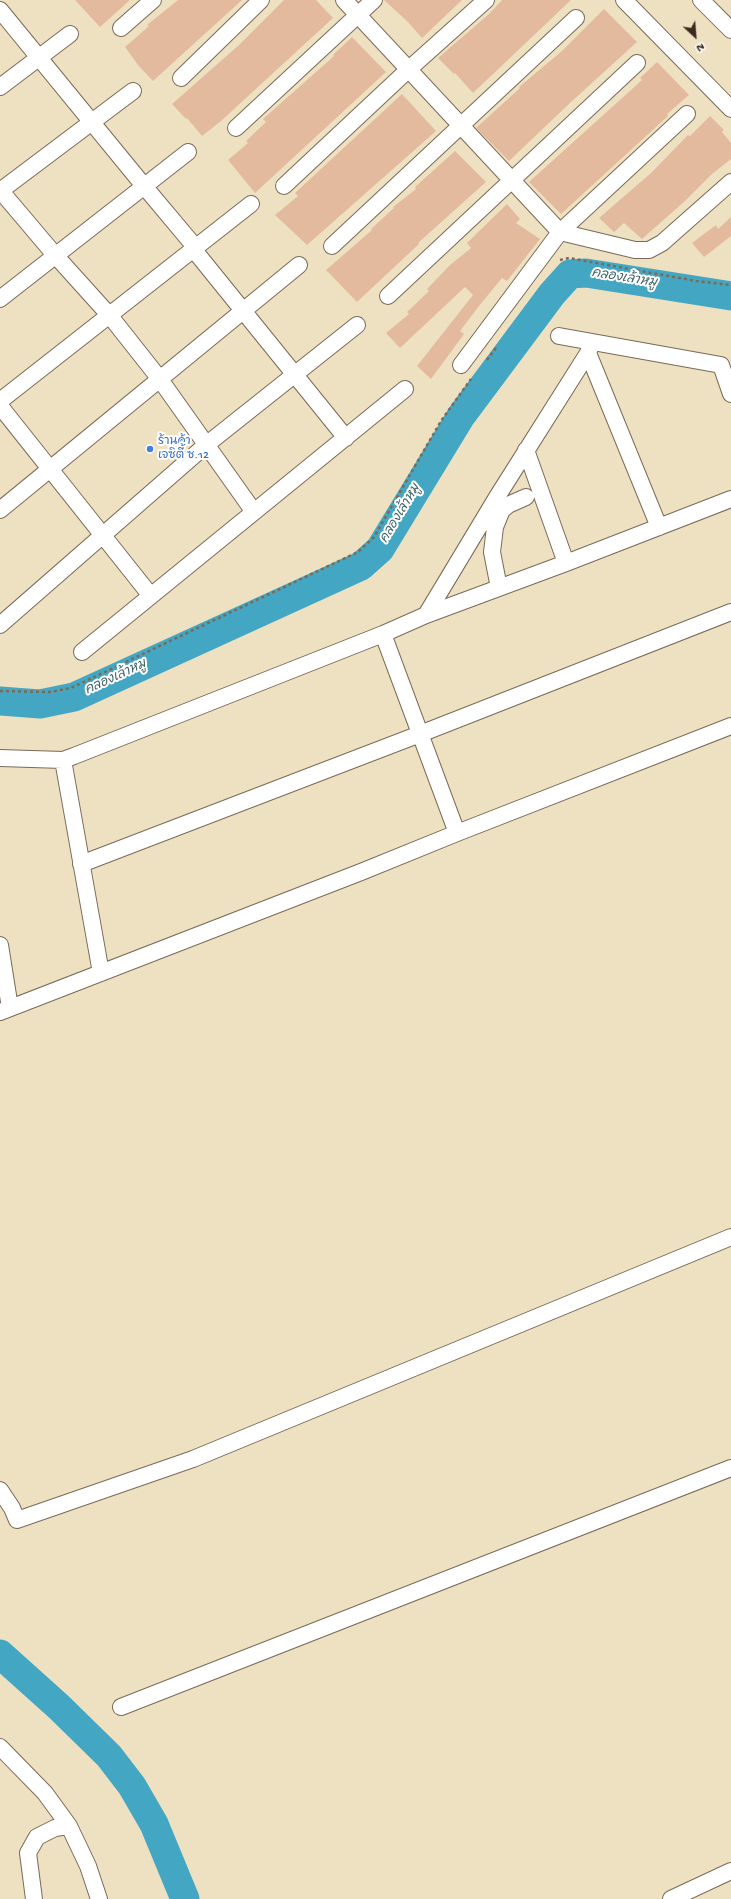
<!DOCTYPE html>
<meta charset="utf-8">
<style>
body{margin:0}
#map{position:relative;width:731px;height:1899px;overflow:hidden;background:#eee1c2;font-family:"Gochi Hand",sans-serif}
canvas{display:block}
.north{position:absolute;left:675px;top:16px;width:40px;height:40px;-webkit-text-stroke:3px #fff;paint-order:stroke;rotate:154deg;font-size:11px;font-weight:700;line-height:16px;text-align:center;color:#3b2a1e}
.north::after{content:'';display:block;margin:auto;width:14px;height:18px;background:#3b2a1e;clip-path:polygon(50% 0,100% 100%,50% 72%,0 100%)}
</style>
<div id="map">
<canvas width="731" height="1899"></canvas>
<div class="north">N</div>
</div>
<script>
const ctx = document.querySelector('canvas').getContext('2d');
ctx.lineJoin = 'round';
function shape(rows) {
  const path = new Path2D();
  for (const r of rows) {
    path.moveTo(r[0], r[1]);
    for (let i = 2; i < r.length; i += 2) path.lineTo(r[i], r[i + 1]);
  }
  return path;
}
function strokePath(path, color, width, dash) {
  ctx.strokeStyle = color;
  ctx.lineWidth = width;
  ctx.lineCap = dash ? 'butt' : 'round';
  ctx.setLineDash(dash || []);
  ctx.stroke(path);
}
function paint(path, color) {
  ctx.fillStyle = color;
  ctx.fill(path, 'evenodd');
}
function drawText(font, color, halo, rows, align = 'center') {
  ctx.font = font + ' "Gochi Hand","Playpen Sans Thai",sans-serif';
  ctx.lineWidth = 4;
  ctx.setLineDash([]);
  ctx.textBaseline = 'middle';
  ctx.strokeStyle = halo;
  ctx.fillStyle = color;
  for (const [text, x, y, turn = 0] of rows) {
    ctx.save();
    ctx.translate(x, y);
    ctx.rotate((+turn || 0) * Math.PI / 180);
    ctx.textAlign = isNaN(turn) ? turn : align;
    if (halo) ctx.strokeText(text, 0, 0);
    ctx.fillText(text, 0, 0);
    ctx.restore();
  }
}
const river = shape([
 [0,701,40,704,74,697,361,566,380,549,461,416,552,294,570,274,586,273,731,296],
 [0,1654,59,1707,109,1756,132,1786,154,1824,185,1899]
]);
const building = shape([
 [75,0,130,0,100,27],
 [178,0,242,0,153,81,138,65,125,47,149,26,147,25],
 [284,0,316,0,333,18,221,121,202,136,187,118,186,119,172,104,239,45],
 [384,0,462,0,422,38,408,22],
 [502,0,571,0,473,93,455,73,454,74,438,58,489,14],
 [604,9,637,42,571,102,509,161,476,128,520,88,519,87,562,51],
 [352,37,386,72,255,193,228,160,248,143,246,141,266,122,263,119,334,56,333,55],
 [657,62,689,95,667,114,668,116,561,214,529,182,642,80,640,78],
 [402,94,436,131,307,245,275,215,298,196,295,193],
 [710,116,724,130,722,132,731,143,731,159,712,174,685,201,642,239,624,223,614,232,599,218,651,173,688,135,690,136],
 [455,151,486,182,418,243,419,244,357,302,326,270,372,230,371,229,394,208,393,207,416,189,415,187],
 [507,204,520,219,516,223,540,239,507,281,502,278,479,306,460,331,464,334,431,379,417,366,473,295,465,287,400,348,386,333,409,314,407,312,429,291,427,289,450,265,471,248,467,243],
 [731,217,731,236,704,257,692,243,716,225,718,229]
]);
const path = shape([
 [560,260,569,258,696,281,731,285],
 [487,360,496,348],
 [0,691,50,692,71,688,358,552,374,537,441,421,471,379]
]);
const minor = shape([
 [344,0,560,232,635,250,649,250,662,243,731,182],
 [624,0,731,109],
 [701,0,731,30],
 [0,10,144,186,196,248],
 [121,28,153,0],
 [181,78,261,0],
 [0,87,70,34],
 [236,128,374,0],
 [284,186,409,69,486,0],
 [0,190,55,255,110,316,159,378,254,512],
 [0,191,133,91],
 [332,246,576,18],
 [194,250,346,438],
 [388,296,637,63],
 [0,299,188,152],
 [559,336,721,365,731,394],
 [588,353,659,527],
 [461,365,560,232,687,114],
 [0,401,251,204],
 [0,406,151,596],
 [526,450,566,563],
 [0,510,299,265],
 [499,588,492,552,495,527,502,510,508,505,526,497],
 [426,615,497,497,588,353,592,342],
 [0,625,206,445,357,325],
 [383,634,457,833],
 [82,652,405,389],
 [0,758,63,760,74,756,383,634,426,615,566,563,731,499],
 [63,760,101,973],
 [81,864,420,734,731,612],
 [0,945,10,1008],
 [0,1012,361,872,457,833,731,726],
 [0,1490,12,1508,17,1520,193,1459,731,1237],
 [121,1707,731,1468],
 [0,1747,45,1793,69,1826,88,1866,99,1899],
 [34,1899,28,1853,37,1837,55,1828,69,1826],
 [671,1899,731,1871]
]);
const markers = [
 [150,449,4,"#3f7fe0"]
];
const shopNames = [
 ["ร้านค้า",158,442],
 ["เจซิตี้ ซ.12",158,456]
];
const waterNames = [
 ["คลองเล้าหมู",624,279,9],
 ["คลองเล้าหมู",401,514,-59],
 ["คลองเล้าหมู",116,678,-25]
];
strokePath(river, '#43a7c3', 29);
paint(building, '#e3ba9e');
strokePath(minor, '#7a6a57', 18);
strokePath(path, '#7a6a57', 2.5, [3, 3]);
strokePath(minor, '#fff', 16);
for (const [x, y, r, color] of markers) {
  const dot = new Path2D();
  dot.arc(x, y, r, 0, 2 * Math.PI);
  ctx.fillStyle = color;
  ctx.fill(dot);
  strokePath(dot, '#fff', 1.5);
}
drawText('12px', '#366cbe', '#fff', shopNames, 'left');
drawText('italic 13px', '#3f6268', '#fff', waterNames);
</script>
